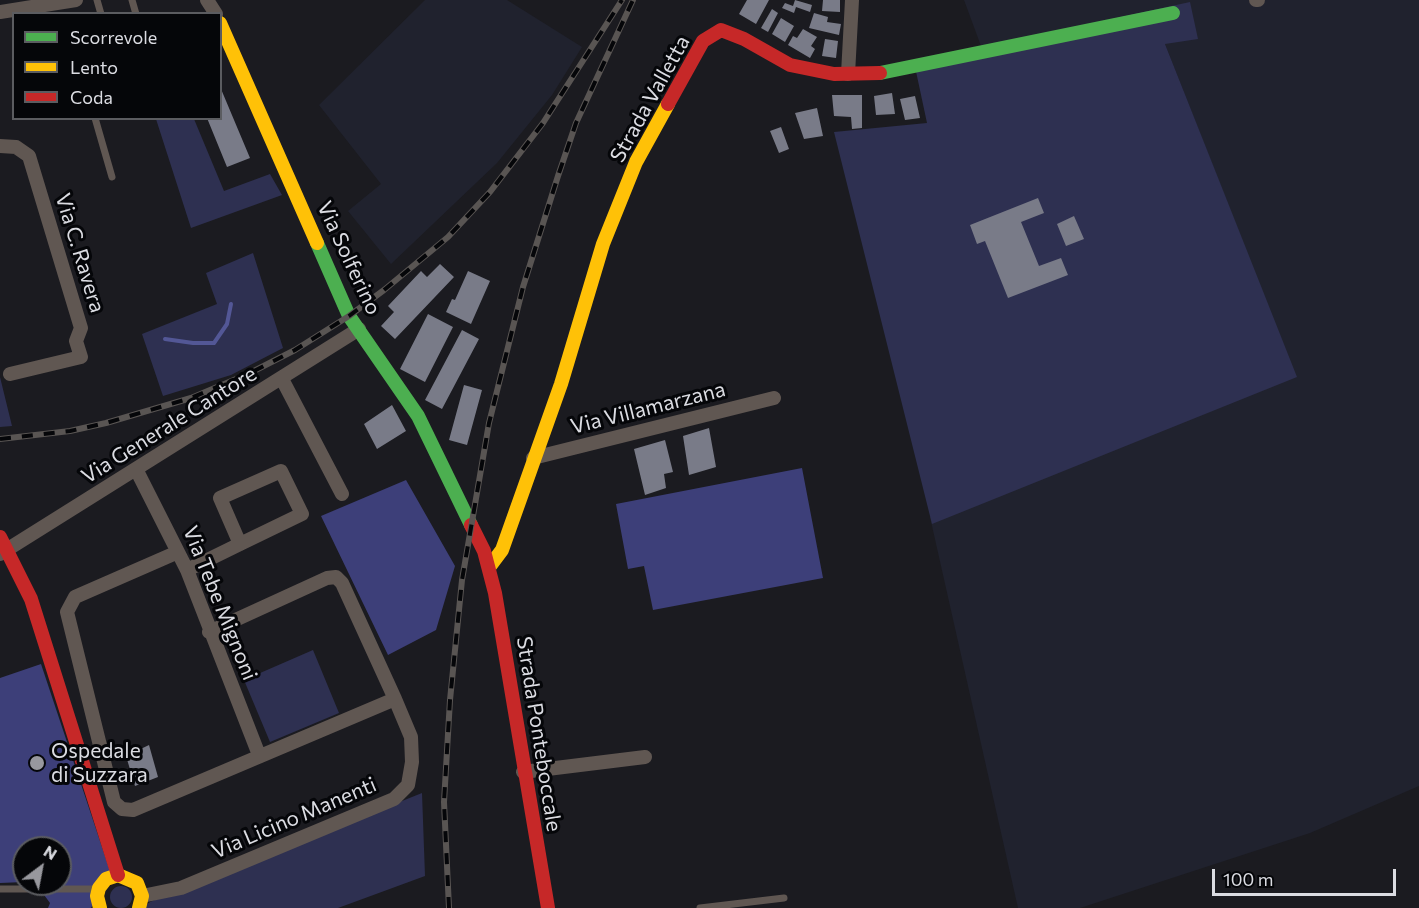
<!DOCTYPE html>
<style>
body{margin:0}
#map{position:relative;width:1419px;height:908px;overflow:hidden;background:#1b1b20;font-family:Commissioner,sans-serif}
canvas{display:block}
.legend{position:absolute;left:12px;top:12px;width:210px;height:108px;box-sizing:border-box;background:#050609;border:2px solid #5b5c60;margin:0;padding:8px 10px;list-style:none;font-size:18px;color:#dbdce2}
.legend li{display:flex;align-items:center;gap:12px;height:30px}
.legend b{width:30px;border:2px solid #5b5c60}
.north{position:absolute;left:12px;top:836px;width:60px;height:60px;box-sizing:border-box;background:#050609;border:2px solid #5b5c60;border-radius:50%;rotate:32deg;font-size:16px;font-weight:700;line-height:24px;text-align:center;color:#dbdce2}
.north::after{content:'';display:block;margin:auto;width:21px;height:27px;background:#98989e;clip-path:polygon(50% 0,100% 100%,50% 72%,0 100%)}
.scale{position:absolute;left:1212px;top:869px;width:184px;height:27px;box-sizing:border-box;border:3px solid #dbdce2;border-top:0;padding-left:8px;font-size:18px;line-height:21px;white-space:nowrap;color:#dbdce2;-webkit-text-stroke:4px #050609;paint-order:stroke}
</style>
<div id="map">
<canvas width="1419" height="908"></canvas>
<ul class="legend">
<li><b style="height:8px;background:#4caf50"></b>Scorrevole</li>
<li><b style="height:8px;background:#ffc107"></b>Lento</li>
<li><b style="height:8px;background:#c62828"></b>Coda</li>
</ul>
<div class="north">N</div>
<div class="scale">100 m</div>
</div>
<script>
const ctx = document.querySelector('canvas').getContext('2d');
ctx.lineJoin = 'round';
function paint(path, color) {
  ctx.fillStyle = color;
  ctx.fill(path, 'evenodd');
}
function shape(rows) {
  const path = new Path2D();
  for (const r of rows) {
    if (r.length === 3) {
      path.moveTo(r[0] + r[2], r[1]);
      path.arc(r[0], r[1], r[2], 0, 2 * Math.PI);
      continue;
    }
    path.moveTo(r[0], r[1]);
    for (let i = 2; i < r.length; i += 2) path.lineTo(r[i], r[i + 1]);
  }
  return path;
}
function strokePath(path, color, width, dash) {
  ctx.strokeStyle = color;
  ctx.lineWidth = width;
  ctx.lineCap = dash ? 'butt' : 'round';
  ctx.setLineDash(dash || []);
  ctx.stroke(path);
}
function drawText(font, color, halo, rows, align = 'center') {
  ctx.font = font + ' Commissioner,sans-serif';
  ctx.lineWidth = 6;
  ctx.setLineDash([]);
  ctx.textBaseline = 'middle';
  ctx.strokeStyle = halo;
  ctx.fillStyle = color;
  for (const [text, x, y, turn = 0] of rows) {
    ctx.save();
    ctx.translate(x, y);
    ctx.rotate((+turn || 0) * Math.PI / 180);
    ctx.textAlign = isNaN(turn) ? turn : align;
    if (halo) ctx.strokeText(text, 0, 0);
    ctx.fillText(text, 0, 0);
    ctx.restore();
  }
}
const built = shape([
 [425,0,507,0,582,47,552,95,497,163,391,264,348,211,381,184,319,105],
 [964,0,1419,0,1419,786,1310,833,1080,908,1018,908,930,517,1294,373,1165,44,981,46]
]);
const green = shape([
 [1190,2,1198,39,1165,44,1297,377,932,524,834,132,927,123,914,62],
 [156,119,194,119,224,191,270,174,282,195,191,228],
 [253,253,283,348,231,375,163,396,142,334,217,304,206,273],
 [0,377,12,426,0,427],
 [313,650,339,713,270,742,244,680],
 [422,793,425,876,338,908,142,908,150,902],
 [121,897,11]
]);
const forest = shape([
 [802,468,823,578,653,610,644,566,628,569,616,504],
 [406,480,455,566,436,630,388,655,321,516],
 [41,664,111,874,91,908,48,908,50,903,36,884,60,884,60,848,24,848,24,882,0,883,0,678]
]);
const stream = shape([
 [165,339,193,343,214,343,227,324,231,304]
]);
const building = shape([
 [747,0,769,0,756,24,739,14],
 [795,0,812,5,810,12,796,7,794,13,782,8,785,3,793,6],
 [823,0,840,0,840,12,822,11],
 [772,9,778,13,768,32,761,28],
 [814,13,828,17,827,22,841,24,839,35,809,28],
 [781,18,794,26,785,42,772,34],
 [803,29,817,37,811,46,815,49,810,58,788,45,793,36,797,38],
 [825,39,838,41,836,58,822,56],
 [221,89,250,158,227,167,207,118,220,118],
 [892,93,895,114,876,115,874,96],
 [832,95,862,95,862,128,852,129,851,117,834,116],
 [915,96,920,118,905,120,900,99],
 [817,108,823,136,804,139,795,113],
 [781,127,789,149,779,153,770,131],
 [1038,198,1044,213,1021,222,1039,266,1061,258,1068,275,1008,298,985,241,977,244,970,225],
 [1074,216,1084,239,1066,246,1057,224],
 [440,264,454,277,395,339,381,326,394,312,388,306,421,271,427,277],
 [468,271,490,281,471,324,446,312,452,299,455,300],
 [428,314,453,327,425,382,400,369],
 [462,330,479,339,442,409,425,400],
 [464,385,482,390,467,445,449,440],
 [392,405,406,431,377,449,364,424],
 [709,428,716,467,689,475,683,436],
 [665,440,673,472,664,474,666,488,645,495,634,449],
 [149,745,158,777,135,786,126,756]
]);
const lane = shape([
 [97,0,101,14],
 [132,0,136,14],
 [95,118,112,177],
 [0,889,96,889],
 [700,908,784,898]
]);
const street = shape([
 [207,0,216,14],
 [1256,0,1258,0],
 [0,12,76,0],
 [848,74,852,0],
 [0,146,16,147,29,156,81,328,76,341,81,357,10,374],
 [282,379,342,494],
 [533,458,774,398],
 [136,469,187,570,259,755],
 [178,552,75,597,67,612,114,802,122,809,133,810,395,699,342,583,336,577,327,578,209,632],
 [0,554,359,329],
 [187,570,240,544,302,514,281,471,220,498,240,544],
 [523,772,645,757],
 [142,896,181,888,394,799,408,785,412,762,411,737,395,699]
]);
const fast = shape([
 [880,73,1173,13],
 [317,243,349,316,418,416,471,525]
]);
const slow = shape([
 [220,23,317,243],
 [490,566,502,550,561,384,603,244,636,162,668,104],
 [100,908,97,896,99,888,106,879,118,875,137,883,142,896,139,908]
]);
const jam = shape([
 [668,104,703,41,721,30,744,39,790,65,834,74,880,73],
 [471,525,484,551,495,593,548,908],
 [0,537,31,599,118,875]
]);
const rail = shape([
 [0,439,70,431,106,423,191,398,248,374,295,350,349,316,384,290,448,237,490,192,543,123,622,0],
 [449,908,444,802,450,700,462,580,489,423,523,287,558,176,576,123,633,0]
]);
const markers = [
 [37,763,8,"#98989e"]
];
const streetNames = [
 ["Strada Valletta",650,99,-61],
 ["Via C. Ravera",80,253,73],
 ["Via Solferino",349,258,65],
 ["Via Villamarzana",648,408,-14],
 ["Via Generale Cantore",169,425,-32],
 ["Via Tebe Mignoni",220,603,68],
 ["Strada Ponteboccale",539,734,81],
 ["Via Licino Manenti",294,818,-23]
];
const poiNames = [
 ["Ospedale",51,751],
 ["di Suzzara",51,775]
];
paint(built, '#20222e');
paint(green, '#2e3051');
paint(forest, '#3d3f79');
strokePath(stream, '#535796', 4);
paint(building, '#797b88');
strokePath(lane, '#605752', 7);
strokePath(street, '#605752', 14);
strokePath(fast, '#4caf50', 14);
strokePath(slow, '#ffc107', 14);
strokePath(jam, '#c62828', 14);
strokePath(rail, '#595553', 6);
strokePath(rail, '#050609', 4, [11]);
for (const [x, y, r, color] of markers) {
  const dot = new Path2D();
  dot.arc(x, y, r, 0, 2 * Math.PI);
  ctx.fillStyle = color;
  ctx.fill(dot);
  strokePath(dot, '#050609', 2);
}
drawText('21px', '#dbdce2', '#050609', streetNames);
drawText('21px', '#dbdce2', '#050609', poiNames, 'left');
</script>
